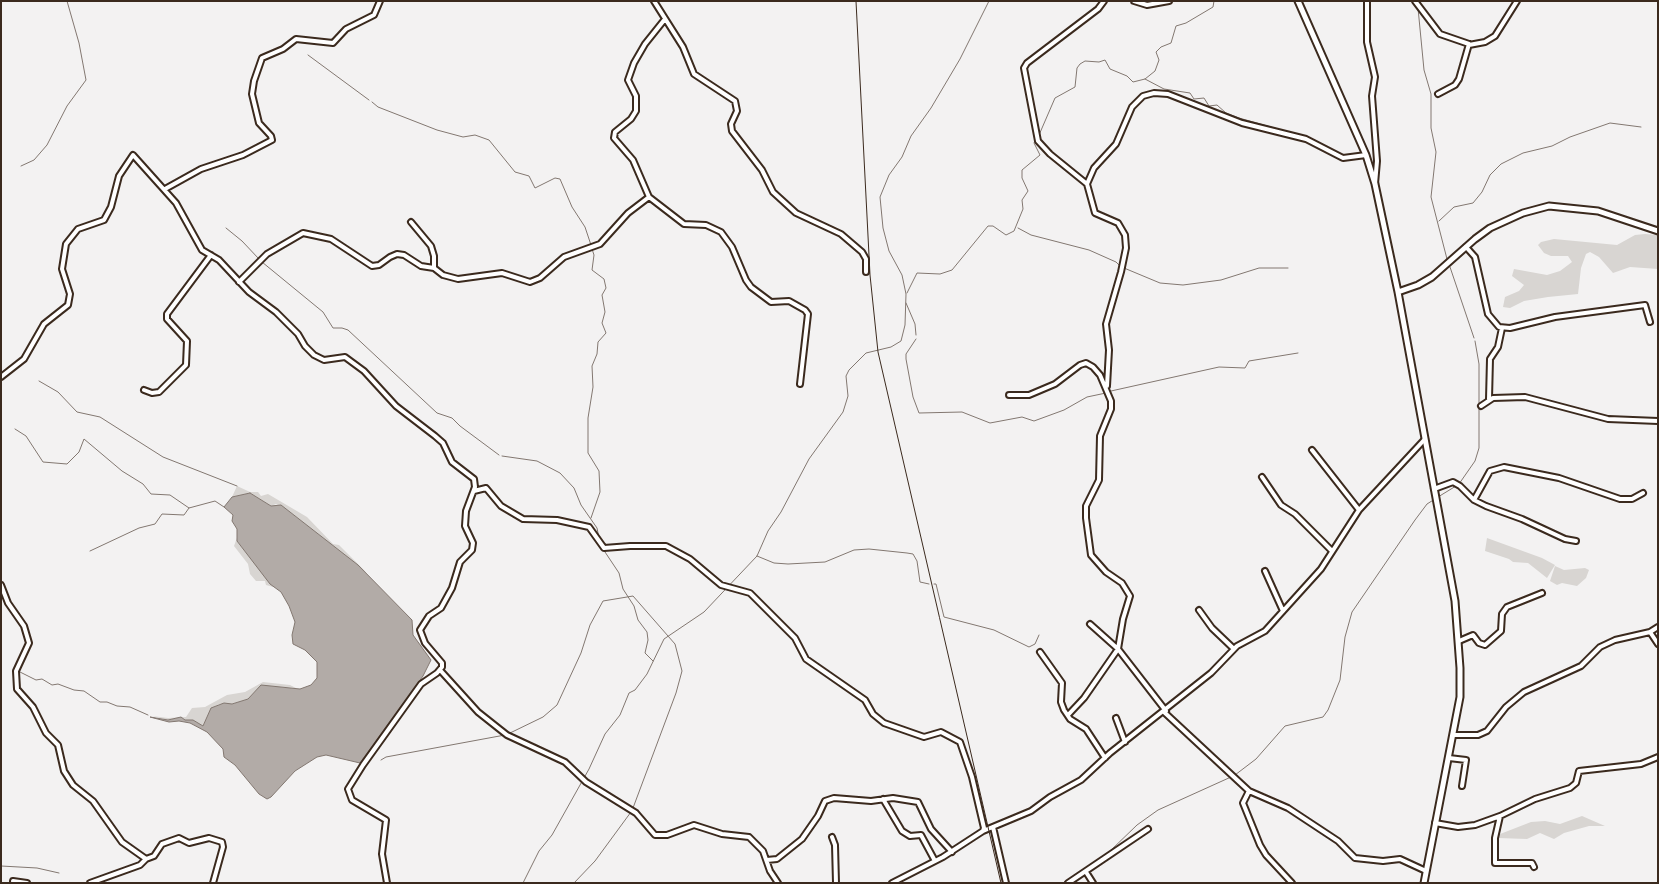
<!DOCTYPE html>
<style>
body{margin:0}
#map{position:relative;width:1659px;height:884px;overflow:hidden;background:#f3f2f2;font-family:"Indie Flower",sans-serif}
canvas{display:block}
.frame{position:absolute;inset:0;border:2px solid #3b2a1e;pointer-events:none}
</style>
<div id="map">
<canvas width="1659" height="884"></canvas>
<div class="frame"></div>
</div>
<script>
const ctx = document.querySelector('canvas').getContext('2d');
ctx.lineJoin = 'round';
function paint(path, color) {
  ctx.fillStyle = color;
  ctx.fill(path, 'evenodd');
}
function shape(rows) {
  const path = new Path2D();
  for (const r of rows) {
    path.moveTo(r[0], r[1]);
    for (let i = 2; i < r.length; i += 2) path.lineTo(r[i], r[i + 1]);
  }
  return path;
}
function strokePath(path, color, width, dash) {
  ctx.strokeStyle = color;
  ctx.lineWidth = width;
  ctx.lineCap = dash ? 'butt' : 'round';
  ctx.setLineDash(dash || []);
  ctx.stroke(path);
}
const green = shape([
 [1645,234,1658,235,1658,269,1630,267,1613,273,1599,257,1590,252,1586,254,1581,268,1578,294,1548,297,1524,301,1510,308,1503,307,1505,297,1519,291,1524,285,1512,276,1514,269,1547,275,1560,271,1572,262,1568,256,1551,256,1544,253,1538,245,1541,242,1554,239,1617,245,1635,235],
 [237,486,250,492,258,492,261,496,268,494,307,517,333,544,339,545,367,573,286,509,276,504,271,506,250,493,232,497],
 [238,535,237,541,244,550,277,588,266,585,265,581,256,581,250,574,248,564,234,546],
 [1487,538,1542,558,1555,565,1547,578,1528,563,1513,562,1509,559,1485,551],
 [1555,566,1564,570,1585,568,1589,570,1586,578,1577,586,1562,583,1557,585,1550,581],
 [263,682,290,685,296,688,261,686,248,699,232,704,220,704,212,708,203,726,193,720,185,720,181,717,168,720,152,716,168,718,186,717,192,708,205,707,227,695,245,692],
 [1582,816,1605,826,1589,826,1564,833,1554,839,1540,833,1527,839,1498,838,1495,836,1531,822,1545,821,1560,824]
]);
const water = shape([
 [250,493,271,506,281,505,358,565,412,620,413,635,431,660,423,676,360,763,326,755,317,757,295,771,271,797,267,799,259,794,235,765,224,757,223,749,207,732,190,723,179,721,169,722,150,717,168,720,181,717,185,720,193,720,203,726,211,708,224,703,232,704,248,699,261,685,300,689,311,685,317,678,317,662,305,650,293,644,292,635,295,622,289,606,281,592,270,584,237,541,237,529,232,521,233,515,224,507,232,497,250,493]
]);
const stream = shape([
 [1418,8,1424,70,1431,94,1431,128,1436,152,1431,197,1447,259],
 [308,55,369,100],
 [1145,79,1164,89,1190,93,1194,99,1204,98,1209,106,1217,105,1226,113,1239,118,1278,129],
 [372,102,378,107,437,130,463,137,475,135,489,140,515,172,529,176,535,188,555,178,560,179,572,207,585,227,591,245],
 [1039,135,1055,98,1075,87,1077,68,1080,64,1085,61,1099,62,1105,60,1110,69,1127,76,1133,82,1145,79,1155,71,1159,60,1156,52,1161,47,1171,43,1176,26,1186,23,1213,7,1214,1],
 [21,166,34,160,47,145,67,106,86,80,79,43,67,1],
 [1439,221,1454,207,1473,203,1482,192,1490,175,1501,164,1523,153,1552,146,1570,137,1610,123,1641,127],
 [226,228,242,241,259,259],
 [1018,228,1031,235,1089,250,1116,262,1120,266],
 [262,262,323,312,333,328,342,328,348,330,437,413,452,418,460,426,499,455],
 [1450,267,1474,338],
 [1124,268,1160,283,1183,285,1221,280,1259,268,1288,268],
 [907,293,917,273,940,274,952,270,988,226,993,226,1006,235,1014,231,1023,209,1022,200,1028,191,1022,178,1022,170,1040,155,1034,143,1036,138],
 [906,303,915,324,916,335],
 [916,339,906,354,906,359,913,397,919,413,962,412,990,423,1022,417,1034,421,1064,410,1087,397,1106,393],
 [39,381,58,392,77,412,100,417,163,457,237,486],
 [1111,391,1219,367,1245,368,1249,361,1298,353],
 [15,429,26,436,43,462,67,464,79,452,84,439,122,471,143,484,151,494,170,495,189,508,215,501,224,507],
 [502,456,537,461,560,473,574,488,581,505,597,528,599,538],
 [1459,484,1475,461,1479,448,1479,364,1475,341],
 [1438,497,1456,486],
 [591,518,600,492,599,471,588,453,588,418,593,387,592,366,597,354,598,342,606,333,602,323,605,312,602,295,606,288,604,279,592,270,594,255,592,249],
 [603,549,619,573,623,589,634,606,638,620,647,632,648,640,645,653,653,661],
 [90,551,139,528,155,524,162,514,184,515,189,508],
 [757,556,774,563,788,564,825,562,854,550,869,549,907,553,913,554,917,561,920,582,929,584],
 [934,584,936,584,944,617,994,630,1029,647,1035,644,1039,635],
 [18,671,36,680,42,679,52,685,58,684,74,690,84,691,100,702,107,702,117,706,130,707,148,715],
 [508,734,543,717,557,705,581,653,590,625,603,601,633,596,675,644,682,671,676,693,633,808],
 [381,760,386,757,505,735],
 [1235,775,1256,759,1285,726,1323,717,1328,710,1340,680,1345,637,1352,612,1415,520,1427,504,1435,499],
 [1,866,37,868,59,873],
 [523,883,539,851,552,835,589,769,605,734,620,715,629,693,635,690,647,674,664,639,704,612,757,556,768,531,781,512,809,459,843,412,848,396,846,376,849,370,866,353,891,347,901,341,905,325,906,294,902,275,889,251,883,228,880,197,889,175,902,157,911,136,931,108,960,59,989,1],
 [574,883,595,861,631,812],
 [1063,883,1109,852,1137,825,1158,810,1231,777]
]);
const minor = shape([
 [654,1,683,47,694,74,735,101,737,111,731,124,732,131,762,170,773,192,796,213,841,234,862,252,866,259,866,272],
 [1104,1,1098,9,1027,63,1024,68,1038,141,1050,154,1087,184,1095,213,1118,223,1125,235,1126,248,1121,272,1106,324,1109,350,1107,386],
 [1134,1,1147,5,1169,1],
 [1367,1,1367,42,1375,77,1372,96,1377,161,1375,184],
 [1415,1,1440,34,1469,44,1459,79,1455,85,1438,94],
 [665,19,645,44,634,63,628,80,636,96,636,111,631,119,615,132,614,138,633,160,649,197,684,224,706,225,721,232,732,247,746,280,751,287,771,302,789,301,805,310,808,314,800,384],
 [1469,45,1485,42,1495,36,1517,1],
 [1087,184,1094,168,1116,144,1132,107,1143,96,1154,93,1168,94,1242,123,1306,139,1343,158,1366,155],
 [165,189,201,169,243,155,272,140,271,136,259,123,252,94,254,81,262,58,283,49,296,39,333,43,346,29,374,15,380,1],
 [411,222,431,246,434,256,434,268,443,275,458,279,502,273,530,282,540,278,564,257,600,244,628,213,649,197],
 [1466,247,1475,257,1488,314,1499,327,1510,328,1555,317,1645,305,1650,322],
 [239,282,267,254,303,233,331,239,372,266,379,265,390,257,397,254,404,255,421,266,434,268],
 [1,377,24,359,44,324,68,305,70,294,62,269,66,244,78,229,104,220,111,207,119,176,133,155,176,203,202,250,219,260,249,292,276,312,298,334,305,346,314,355,324,360,345,357,364,371,396,406,435,436,443,443,452,462,474,479,475,487,466,511,465,526,473,543,472,550,460,562,452,588,441,608,429,616,420,630,425,643,442,663,442,667,437,673,421,684,363,765,348,789,352,800,386,820,382,854,387,883],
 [144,390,152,393,159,392,186,365,187,341,167,319,167,314,211,255],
 [1009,395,1029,395,1055,384,1080,365,1086,363,1093,367,1100,375,1111,401,1111,409,1100,436,1099,480,1086,506,1086,518,1091,555,1106,572,1122,583,1130,596,1123,619,1118,649,1084,698,1068,715],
 [1489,399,1490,359,1498,347,1502,328],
 [1481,406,1493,398,1525,397,1608,419,1658,421],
 [1312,450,1359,510],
 [1262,477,1281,505,1295,514,1332,551],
 [1434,489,1453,482,1460,486,1474,500,1486,506,1522,519,1565,539,1576,541],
 [474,491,486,488,501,506,523,519,557,520,589,527,604,548,630,546,666,546,690,559,721,585,750,593,795,638,806,659,865,700,873,714,884,723,924,737,941,732,960,742,972,777,984,828,983,831],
 [1474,500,1490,471,1504,467,1559,478,1620,499,1632,499,1643,493],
 [1265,571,1283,611],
 [1,585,8,603,24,626,29,643,16,671,17,689,33,707,46,733,58,745,64,771,73,785,93,801,122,842,146,859],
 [1199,610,1212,628,1234,649],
 [1090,624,1118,649,1166,711],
 [1650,632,1658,644],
 [1459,641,1473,635,1479,643,1485,645,1501,631,1502,614,1507,607,1542,593],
 [1040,652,1062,683,1061,702,1064,710,1070,719,1086,729,1105,758],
 [440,670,478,712,507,735,565,762,586,782,636,813,655,835,667,835,694,825,722,834,749,837,763,851,770,871,778,883],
 [1164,712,1249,791,1288,808,1338,841,1355,858,1383,861,1400,859,1426,871],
 [1116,718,1125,742],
 [1453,735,1478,735,1487,731,1506,707,1524,692,1581,666,1600,647,1615,640,1650,632,1658,627],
 [1449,758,1466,760,1462,786],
 [1249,791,1243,803,1260,845,1266,855,1292,883],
 [883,799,902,831,910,836,921,835,935,861],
 [1500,816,1495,838,1495,863,1532,863,1534,867],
 [1435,823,1458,827,1475,825,1500,816,1535,799,1570,788,1576,783,1579,771,1641,764,1658,757],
 [993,827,1006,883],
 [832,837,835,845,836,883],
 [767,860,777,859,802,839,818,816,825,801,834,798,871,801,893,798,918,802,931,829,952,852],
 [1086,872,1093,883],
 [13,881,27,883],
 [90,883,140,865,146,859,154,856,162,844,179,838,189,843,209,838,222,842,223,847,213,883],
 [892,883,943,857,983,831,1031,811,1050,797,1081,780,1110,753,1211,673,1237,646,1265,631,1321,569,1359,510,1425,439],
 [1068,883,1148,829]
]);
const major = shape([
 [1298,1,1366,155,1375,184,1398,292,1455,601,1460,668,1460,697,1424,883],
 [1398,292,1418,285,1432,277,1475,239,1490,228,1523,213,1549,206,1598,211,1658,231]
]);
const rail = shape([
 [856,1,870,275,878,352,1001,883]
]);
paint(green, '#d8d5d2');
paint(water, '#b2aba7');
strokePath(water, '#827770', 1);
strokePath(stream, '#827770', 1);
strokePath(minor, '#3b2a1e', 8);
strokePath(major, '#3b2a1e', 9);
strokePath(minor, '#fff', 4);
strokePath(major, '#fff', 5);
strokePath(rail, '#3b2a1e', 1);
</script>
